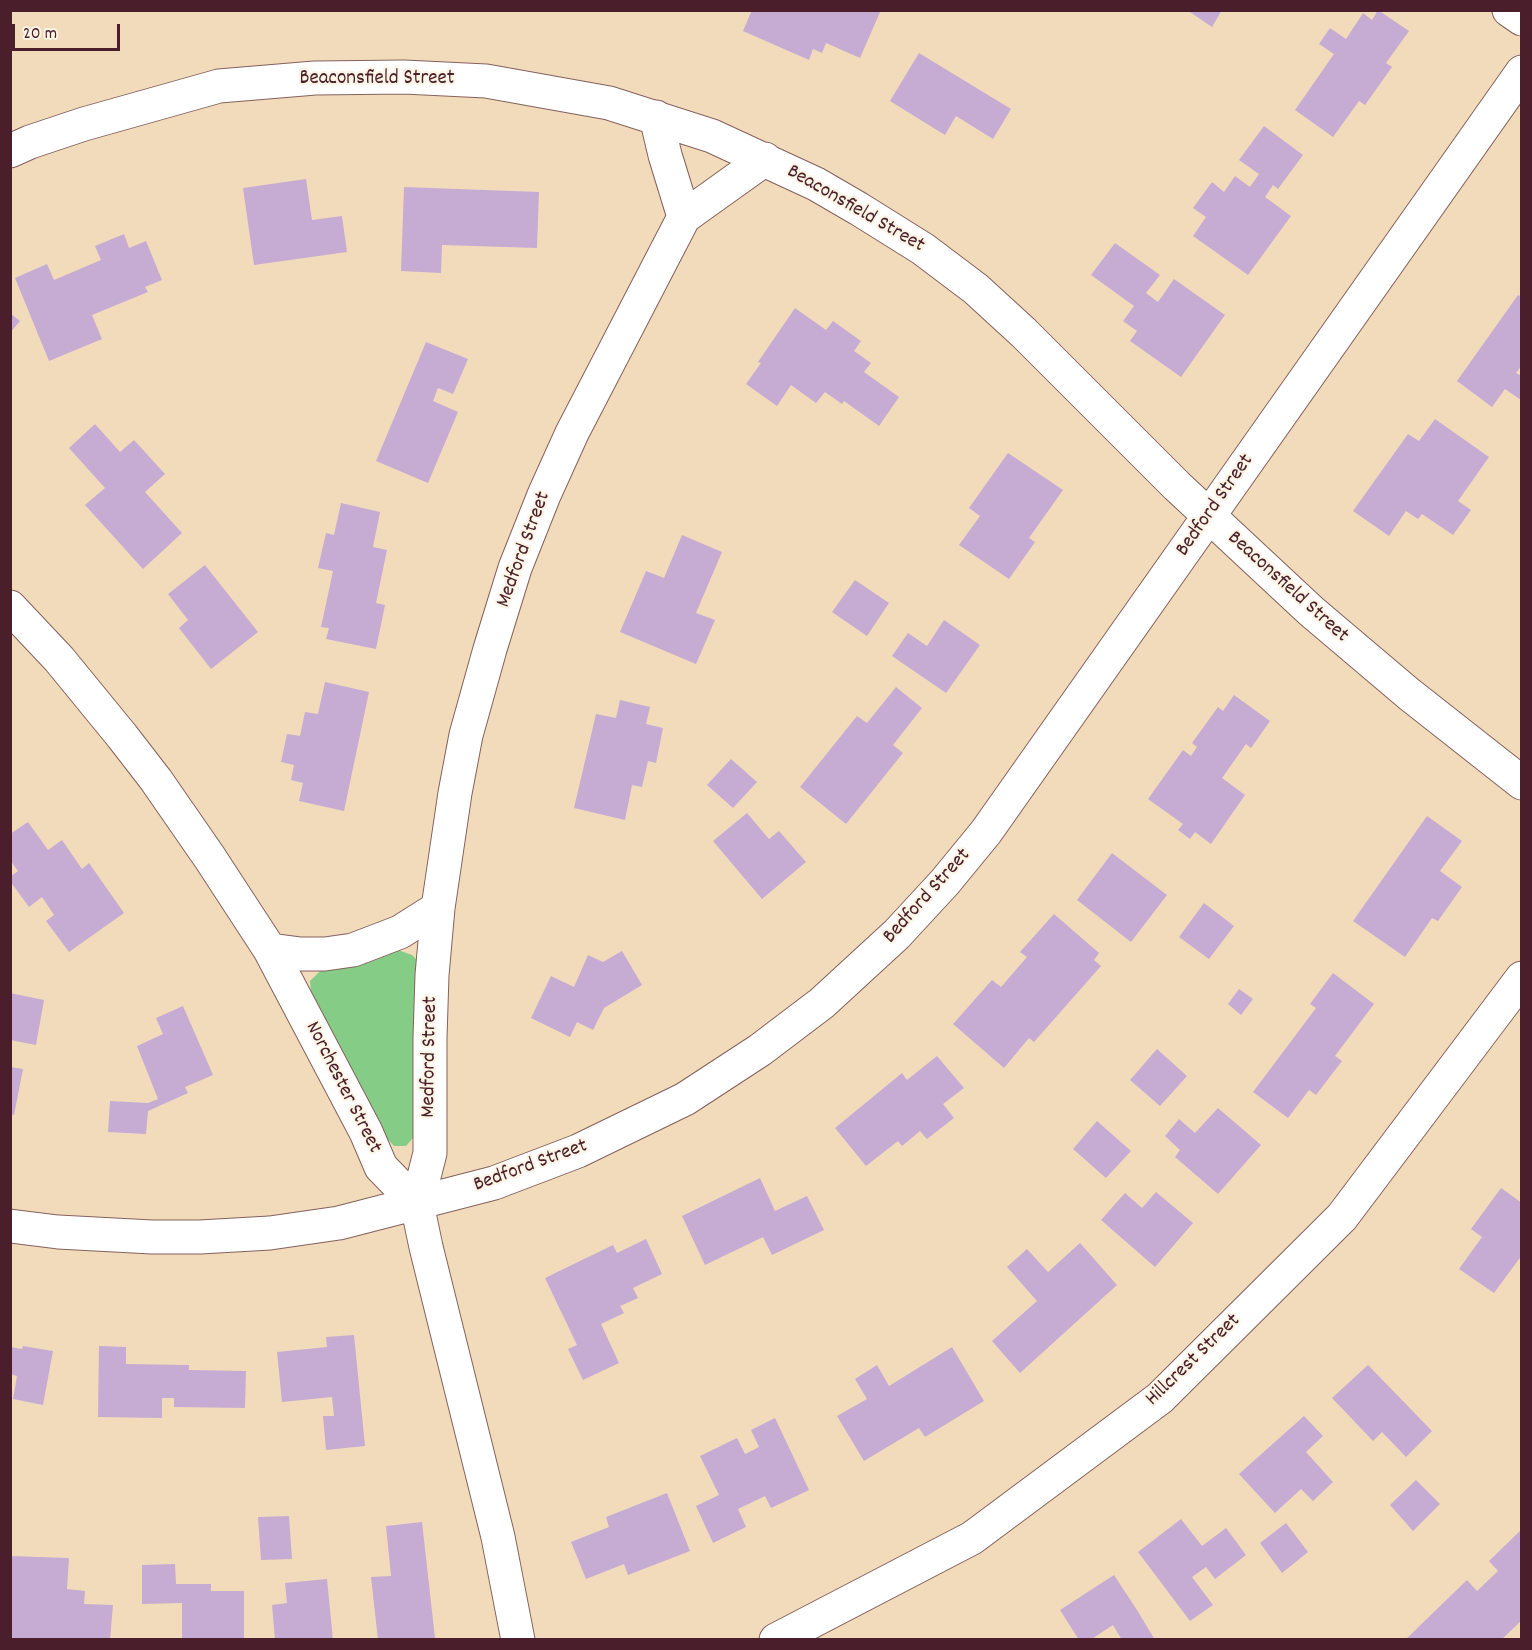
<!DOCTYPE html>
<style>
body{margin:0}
#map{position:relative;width:1532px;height:1650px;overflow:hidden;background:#f2dbbb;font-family:Dekko,sans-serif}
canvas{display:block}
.frame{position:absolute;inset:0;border:12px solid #4a1f2b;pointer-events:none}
.scale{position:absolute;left:12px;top:24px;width:108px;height:27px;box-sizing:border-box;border:3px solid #4a1f2b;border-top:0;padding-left:8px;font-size:18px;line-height:21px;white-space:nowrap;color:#4a1f2b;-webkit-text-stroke:4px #fcf5e5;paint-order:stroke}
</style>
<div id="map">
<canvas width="1532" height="1650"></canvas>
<div class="frame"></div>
<div class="scale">20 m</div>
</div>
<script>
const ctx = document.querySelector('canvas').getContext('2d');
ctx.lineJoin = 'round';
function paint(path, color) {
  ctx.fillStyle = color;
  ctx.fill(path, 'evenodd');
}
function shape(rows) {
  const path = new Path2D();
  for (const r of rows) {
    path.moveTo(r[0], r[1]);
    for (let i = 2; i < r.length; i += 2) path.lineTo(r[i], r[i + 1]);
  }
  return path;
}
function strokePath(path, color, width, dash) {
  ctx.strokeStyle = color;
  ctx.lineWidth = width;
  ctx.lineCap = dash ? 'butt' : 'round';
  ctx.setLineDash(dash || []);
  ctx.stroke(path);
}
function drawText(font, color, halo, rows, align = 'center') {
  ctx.font = font + ' Dekko,sans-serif';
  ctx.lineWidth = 4.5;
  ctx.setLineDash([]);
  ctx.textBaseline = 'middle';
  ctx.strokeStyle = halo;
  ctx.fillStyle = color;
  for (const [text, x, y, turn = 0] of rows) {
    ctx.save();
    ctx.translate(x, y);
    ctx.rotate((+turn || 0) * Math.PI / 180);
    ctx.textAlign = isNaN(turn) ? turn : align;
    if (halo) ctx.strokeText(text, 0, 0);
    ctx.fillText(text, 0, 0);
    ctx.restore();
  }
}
const green = shape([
 [398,950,412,955,419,962,416,1117,413,1138,406,1146,394,1146,383,1134,311,993,310,981,323,968,348,968,373,961]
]);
const building = shape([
 [752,10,881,10,860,58,826,43,822,53,813,49,809,60,743,31],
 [1187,10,1222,10,1212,27],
 [1378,10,1409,31,1386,63,1392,67,1365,105,1359,101,1333,137,1295,110,1334,54,1319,44,1330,28,1346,39,1363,13,1372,20],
 [919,53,1011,109,993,139,956,116,945,135,890,101],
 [1264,126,1303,155,1278,189,1273,185,1265,197,1291,216,1248,275,1193,236,1206,217,1193,208,1212,182,1224,192,1235,176,1250,187,1259,174,1239,160],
 [306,179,312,220,342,216,347,252,254,265,243,188],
 [404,187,539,192,537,248,442,245,441,273,401,271],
 [124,234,129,248,146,241,162,280,145,287,148,292,92,315,102,339,49,361,15,278,47,264,54,280,101,260,95,246],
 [1115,243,1160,275,1146,293,1158,302,1174,279,1225,315,1181,377,1130,341,1137,331,1123,321,1134,306,1091,275],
 [1518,295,1522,297,1522,365,1516,373,1522,376,1522,399,1521,400,1505,389,1492,407,1457,381],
 [795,308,826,330,833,321,861,341,854,351,871,363,864,372,899,397,879,426,844,401,842,404,825,392,816,403,791,385,777,406,746,384,761,363,758,362],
 [10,313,20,321,10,333],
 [426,342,468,359,453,394,438,388,433,401,458,412,428,483,376,461],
 [1435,419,1489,457,1458,501,1471,510,1453,535,1422,514,1418,519,1406,511,1389,536,1353,511,1408,434,1419,441],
 [95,424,120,452,134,440,165,474,145,492,182,533,143,569,85,505,105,488,69,448],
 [1008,453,1063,490,1029,538,1035,542,1009,579,959,545,980,516,969,508],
 [341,503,380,512,373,547,387,550,376,603,385,605,376,649,326,639,329,628,321,627,333,571,318,568,326,533,334,535],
 [682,535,722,552,696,613,715,620,696,664,620,632,646,571,664,578],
 [205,565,258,632,211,669,179,628,188,620,168,594],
 [855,580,889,603,867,636,832,612],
 [944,620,980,645,946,693,892,656,908,633,927,646],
 [325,682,369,692,344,811,299,801,303,783,291,780,294,765,281,762,287,734,300,736,305,712,318,714],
 [896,687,922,708,893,745,903,753,846,824,800,787,857,716,867,723],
 [1234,695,1270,721,1251,748,1246,744,1222,778,1245,795,1211,844,1195,832,1190,839,1178,830,1183,824,1148,799,1183,750,1191,756,1197,747,1192,743,1218,707,1223,711],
 [620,700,650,707,646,724,663,728,656,763,648,761,642,787,632,785,625,820,574,808,596,714,616,718],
 [731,759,757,782,733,808,707,785],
 [747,813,769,839,779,831,806,862,762,899,713,841],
 [1427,816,1462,841,1440,871,1462,887,1438,921,1432,918,1405,957,1353,921],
 [28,822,48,850,62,840,82,869,89,863,124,913,69,952,46,921,54,915,42,897,29,907,10,881,10,877,18,871,10,860,10,834],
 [1112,853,1167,895,1131,942,1077,900],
 [1204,903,1234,926,1209,959,1179,937],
 [1054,914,1099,953,1094,960,1101,966,1034,1042,1029,1038,1004,1068,953,1024,992,980,1001,987,1027,957,1020,952],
 [622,951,642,985,604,1008,593,1030,577,1022,570,1037,531,1018,551,976,574,987,588,955,603,962],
 [1333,973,1374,1004,1335,1056,1342,1061,1316,1095,1309,1090,1288,1118,1253,1092,1316,1008,1310,1004],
 [1239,989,1253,999,1241,1015,1228,1004],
 [10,993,44,1000,36,1045,10,1040],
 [183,1006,213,1075,185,1087,188,1093,148,1111,146,1134,108,1132,110,1101,148,1103,158,1099,137,1046,163,1034,156,1018],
 [1157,1049,1187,1076,1160,1106,1130,1080],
 [937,1056,964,1088,943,1104,954,1118,927,1139,920,1131,902,1146,898,1141,866,1166,835,1128,902,1073,907,1080],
 [10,1067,23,1069,14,1115,10,1114],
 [1218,1108,1261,1145,1218,1194,1175,1157,1180,1150,1165,1136,1179,1119,1195,1133],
 [1097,1121,1131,1151,1106,1178,1073,1149],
 [760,1178,775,1211,807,1196,824,1230,772,1255,763,1237,705,1265,682,1216],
 [1501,1188,1522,1203,1522,1255,1494,1293,1459,1269,1482,1237,1471,1229],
 [1156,1192,1193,1223,1155,1267,1101,1220,1125,1193,1142,1208],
 [646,1239,662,1274,633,1288,638,1298,620,1306,624,1313,601,1324,619,1363,583,1380,568,1349,577,1345,545,1278,613,1245,617,1253],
 [1080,1243,1117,1285,1020,1373,992,1341,1037,1301,1007,1267,1027,1249,1048,1272],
 [354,1335,365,1446,326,1450,323,1416,334,1416,332,1397,282,1402,277,1352,327,1347,326,1337],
 [23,1346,53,1351,43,1405,13,1399,17,1376,10,1374,10,1347,22,1349],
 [99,1346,126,1347,126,1364,189,1365,189,1370,246,1371,245,1408,174,1407,174,1398,162,1398,162,1418,98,1417],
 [952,1347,984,1401,925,1437,919,1428,864,1461,837,1416,867,1399,855,1379,877,1365,889,1386],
 [1368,1365,1432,1431,1406,1457,1382,1432,1373,1441,1332,1398],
 [1304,1416,1323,1436,1306,1452,1333,1482,1313,1501,1301,1489,1275,1513,1239,1474],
 [775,1418,809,1490,771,1508,765,1496,738,1509,746,1527,713,1543,696,1506,719,1495,700,1456,737,1438,745,1454,759,1447,751,1430],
 [1416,1480,1440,1504,1413,1531,1390,1505],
 [667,1493,690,1551,628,1575,624,1564,586,1579,571,1542,609,1527,606,1517],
 [289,1516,292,1559,261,1560,258,1517],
 [1181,1519,1202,1546,1226,1528,1246,1555,1215,1579,1206,1567,1192,1577,1213,1605,1190,1621,1138,1552],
 [422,1522,435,1638,378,1640,371,1577,391,1576,386,1526],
 [1286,1523,1308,1552,1282,1573,1260,1543],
 [1520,1531,1522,1620,1501,1640,1405,1640,1467,1580,1477,1591,1498,1571,1489,1561],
 [10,1556,69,1558,67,1589,85,1591,84,1604,113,1605,110,1640,10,1640],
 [175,1564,176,1584,211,1584,211,1591,244,1591,244,1640,182,1640,182,1603,142,1604,142,1565],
 [1114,1575,1137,1610,1155,1640,1122,1640,1113,1625,1090,1640,1079,1640,1060,1610],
 [327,1579,333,1640,275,1640,272,1605,287,1603,285,1583]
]);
const minor = shape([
 [1509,10,1522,19],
 [656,117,665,155,684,217],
 [10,151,30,142,84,124,219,86,315,78,404,77,486,81,609,103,712,136,816,184,859,209,923,249,976,289,1024,333,1177,486,1311,611,1409,694,1522,783],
 [10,607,59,659,122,736,156,780,210,858,270,950,366,1132,381,1167,417,1204,426,1247,498,1537,518,1640],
 [270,950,301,954,325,954,353,950,400,932,438,908],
 [417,1204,430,1153,430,1038,432,975,438,908,455,793,466,735,490,649,515,568,544,495,572,433,684,217,765,159],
 [10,1226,58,1232,152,1237,200,1237,270,1233,339,1223,494,1183,578,1151,685,1099,760,1050,822,1003,897,934,945,882,986,832,1522,72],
 [776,1640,972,1538,1160,1398,1342,1217,1522,978]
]);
const streetNames = [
 ["Beaconsfield Street",377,80],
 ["Beaconsfield Street",855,210,30],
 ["Bedford Street",1216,506,-55],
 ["Medford Street",525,550,-70],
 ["Beaconsfield Street",1287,588,42],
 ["Bedford Street",928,897,-48],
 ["Medford Street",431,1057,-89],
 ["Norchester Street",342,1088,63],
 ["Bedford Street",531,1167,-20],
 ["Hillcrest Street",1194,1361,-44]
];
paint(green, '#85cc87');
paint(building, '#c6acd3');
strokePath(minor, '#85615d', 35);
strokePath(minor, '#fff', 33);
drawText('21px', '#4a1f2b', '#fcf5e5', streetNames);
</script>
